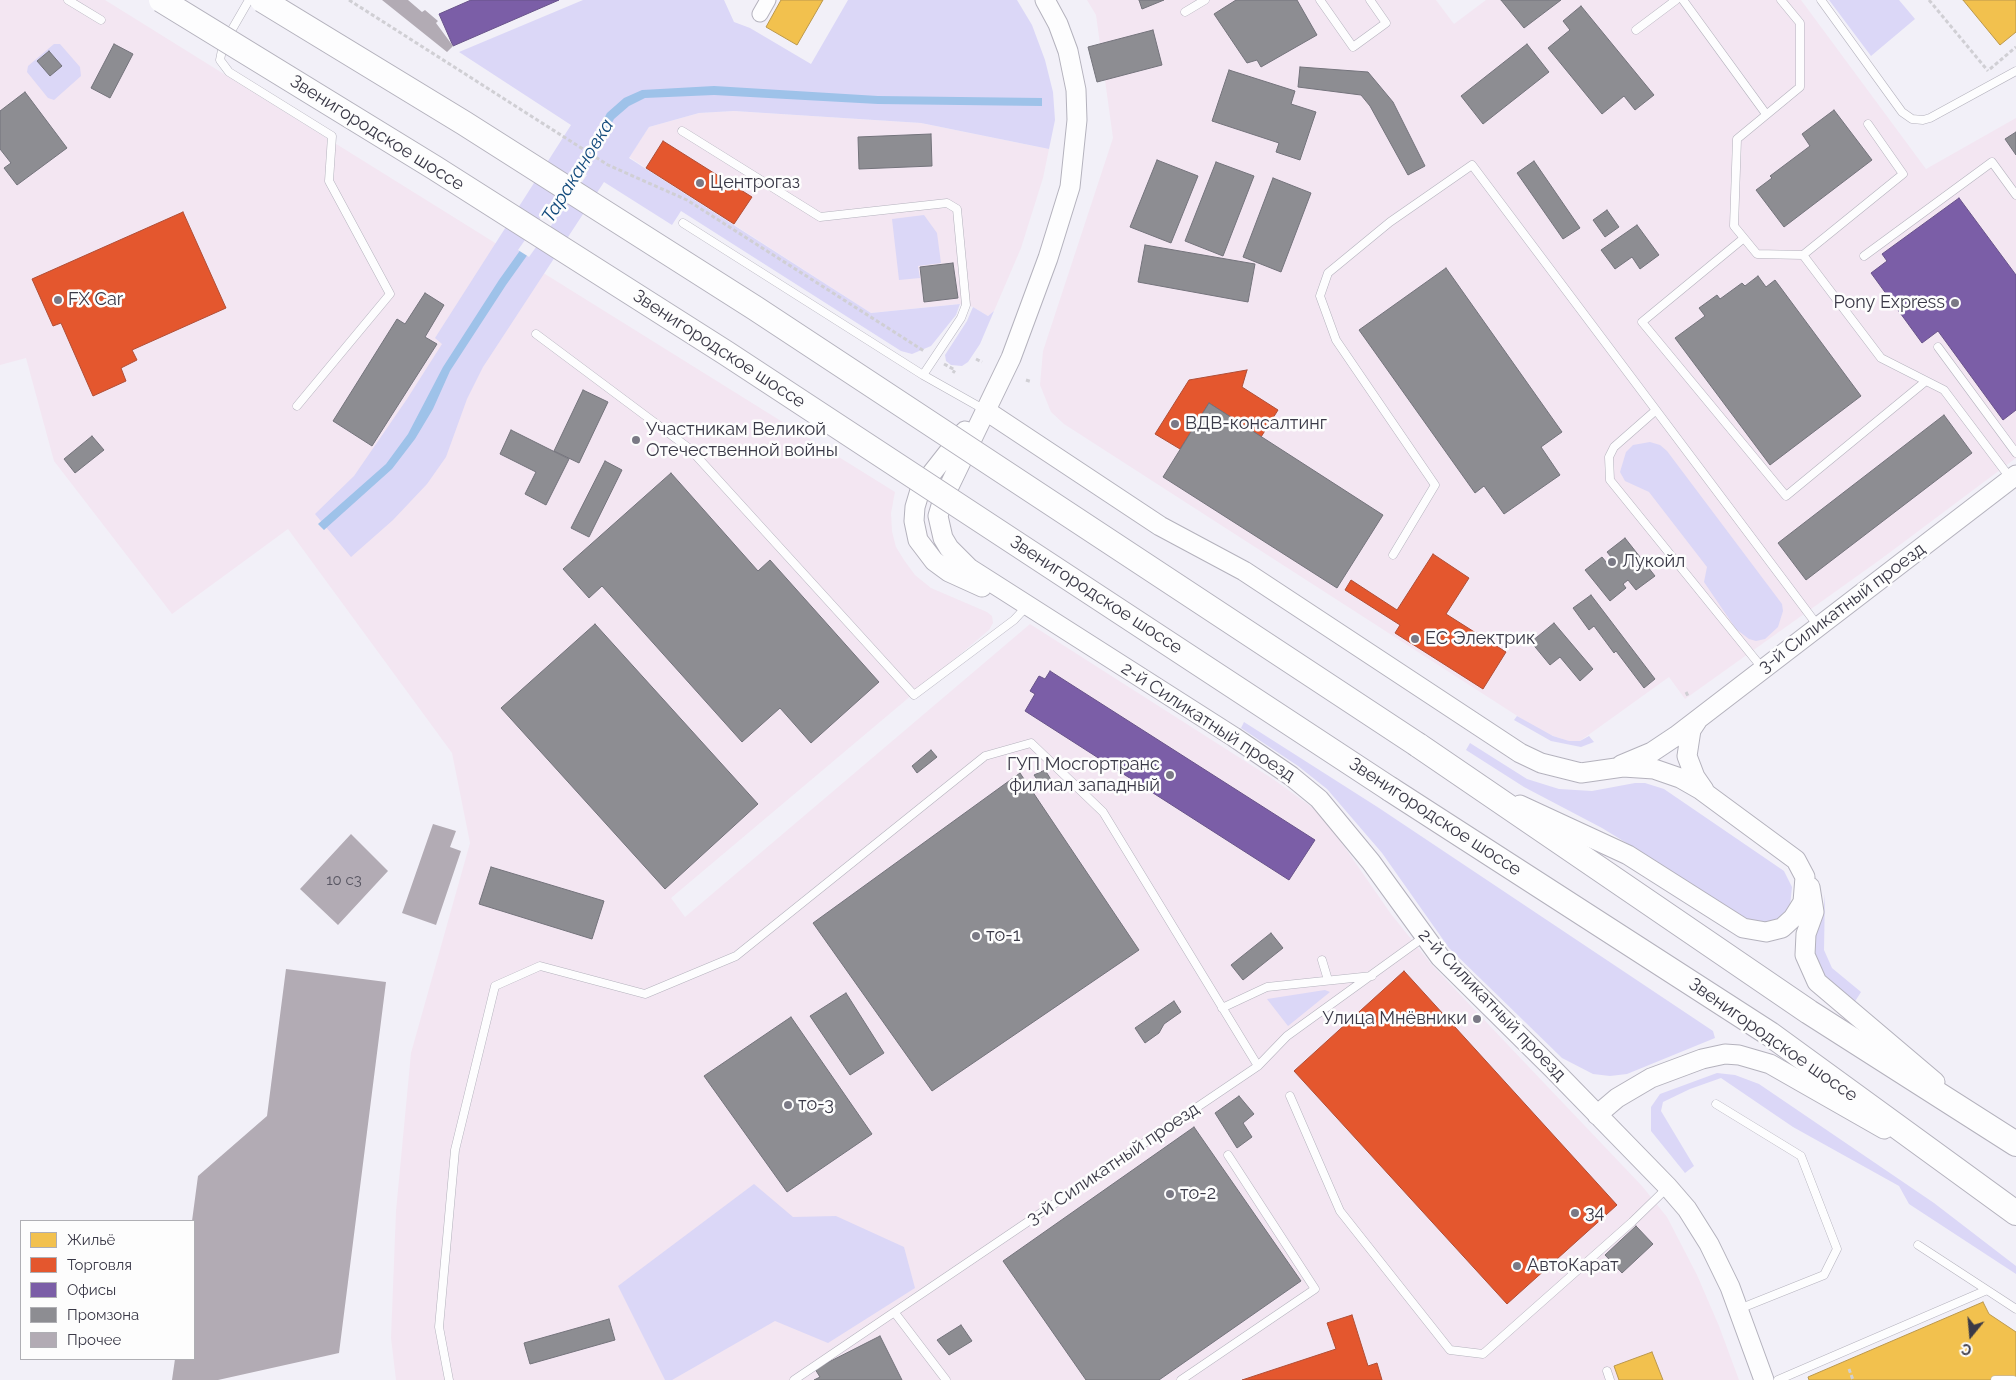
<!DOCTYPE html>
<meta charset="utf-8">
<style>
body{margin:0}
#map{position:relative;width:2016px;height:1380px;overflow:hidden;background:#f2f0f8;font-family:Raleway,sans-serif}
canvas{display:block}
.legend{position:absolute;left:20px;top:1220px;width:175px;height:140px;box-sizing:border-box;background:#fdfdfd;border:1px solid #afafb4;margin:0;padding:6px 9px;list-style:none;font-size:15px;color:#3a3947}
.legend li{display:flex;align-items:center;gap:10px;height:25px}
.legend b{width:25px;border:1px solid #afafb4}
.north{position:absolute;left:1946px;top:1310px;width:50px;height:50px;-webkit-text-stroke:4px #fdfdfd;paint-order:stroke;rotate:197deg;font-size:14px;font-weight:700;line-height:20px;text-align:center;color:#3a3947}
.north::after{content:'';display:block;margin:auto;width:18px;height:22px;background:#3a3947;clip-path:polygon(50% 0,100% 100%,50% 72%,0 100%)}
</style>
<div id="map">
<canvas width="2016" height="1380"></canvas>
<ul class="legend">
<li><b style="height:14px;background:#f2c14e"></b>Жильё</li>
<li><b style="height:14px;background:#e4572e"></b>Торговля</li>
<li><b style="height:14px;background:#7b5ea7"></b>Офисы</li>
<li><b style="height:14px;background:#8d8d92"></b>Промзона</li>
<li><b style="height:14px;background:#b2abb4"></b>Прочее</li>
</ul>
<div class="north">С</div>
</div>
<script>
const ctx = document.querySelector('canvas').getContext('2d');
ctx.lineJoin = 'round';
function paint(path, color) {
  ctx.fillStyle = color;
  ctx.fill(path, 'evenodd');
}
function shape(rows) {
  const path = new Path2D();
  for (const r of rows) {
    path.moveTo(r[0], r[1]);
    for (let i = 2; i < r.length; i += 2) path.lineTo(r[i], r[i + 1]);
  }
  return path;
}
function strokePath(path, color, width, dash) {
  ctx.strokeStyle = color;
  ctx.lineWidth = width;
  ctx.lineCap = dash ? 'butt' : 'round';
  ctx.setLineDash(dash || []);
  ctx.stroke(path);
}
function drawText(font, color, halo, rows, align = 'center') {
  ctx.font = font + ' Raleway,sans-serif';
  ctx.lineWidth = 5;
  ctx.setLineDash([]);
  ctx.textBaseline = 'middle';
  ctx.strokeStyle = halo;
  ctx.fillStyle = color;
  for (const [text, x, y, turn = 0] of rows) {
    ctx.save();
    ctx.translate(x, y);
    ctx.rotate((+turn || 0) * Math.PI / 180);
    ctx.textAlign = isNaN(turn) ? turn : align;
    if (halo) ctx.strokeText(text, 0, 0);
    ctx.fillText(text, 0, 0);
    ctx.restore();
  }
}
const industrial = shape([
 [0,0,105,0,134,18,895,492,891,513,892,531,896,547,904,560,915,575,931,588,987,612,992,616,993,623,989,630,671,898,685,917,1030,624,1273,779,1313,808,1332,829,1391,914,1432,965,1642,1186,1667,1217,1697,1275,1719,1326,1739,1380,396,1380,391,1338,396,1211,411,1053,470,843,452,753,288,529,172,614,54,461,26,358,0,365],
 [1087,0,1436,0,1454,24,1486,0,1801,0,1926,169,2016,118,2016,458,1881,559,1685,699,1669,677,1580,741,1568,741,1553,736,1536,728,1064,424,1051,412,1040,385,1043,351,1113,138,1096,15],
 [734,111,921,123,1049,149,1043,178,1021,248,994,311,988,316,973,307,960,304,871,313,629,157,649,127,699,113]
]);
const green = shape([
 [583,0,724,0,734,22,750,28,811,64,848,0,1017,0,1032,25,1045,60,1053,92,1055,120,1049,149,921,123,734,111,699,113,649,127,629,158,871,313,960,304,956,315,931,346,912,354,901,351,681,211,672,225,604,182,483,367,467,399,446,457,427,484,393,520,351,557,315,514,354,476,407,399,442,344,435,338,571,125,459,52],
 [1829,0,1899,0,1915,19,1871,56],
 [54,44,60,44,80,67,81,76,54,100,48,98,27,72,28,66],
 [924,215,937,233,941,263,918,266,920,278,899,280,892,219],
 [973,307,988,316,994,311,980,344,968,362,962,366,951,365,946,361,945,355,967,321],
 [1650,442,1660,445,1667,451,1782,604,1783,611,1778,627,1765,639,1756,641,1749,639,1736,629,1704,582,1707,567,1649,492,1625,481,1620,472,1626,452,1633,445],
 [1517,716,1553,736,1569,741,1580,741,1589,736,1594,742,1581,747,1551,741,1514,720],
 [1244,722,1379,808,1713,1031,1715,1038,1627,1074,1610,1076,1593,1074,1562,1058,1449,948,1382,853,1327,789,1298,766,1241,728],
 [1470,743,1527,779,1559,789,1592,791,1635,783,1645,783,1664,789,1784,871,1792,887,1790,906,1777,920,1766,924,1737,918,1633,847,1602,828,1524,787,1466,750],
 [1825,894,1824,950,1832,968,1861,992,1854,1003,1836,991,1815,965,1812,943,1823,914],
 [1325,990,1330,992,1288,1026,1267,999],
 [1717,1073,1735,1075,1759,1084,1934,1203,2016,1266,2016,1274,1909,1204,1899,1186,1793,1127,1721,1078,1690,1089,1663,1102,1661,1111,1694,1166,1685,1173,1651,1131,1651,1107,1660,1094],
 [754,1184,793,1217,836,1216,904,1247,915,1288,828,1343,775,1321,672,1380,665,1380,618,1286]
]);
const water = shape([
 [714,86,878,96,1042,98,1042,106,878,104,714,95,645,98,629,106,614,119,583,177,506,285,450,371,433,409,415,439,392,469,324,530,318,524,386,464,408,434,443,367,499,280,576,172,607,113,624,98,642,90]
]);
const pier = shape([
 [575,168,587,175,529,257,518,250]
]);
const homes = shape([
 [781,0,823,0,797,45,766,27,781,0],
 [1963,0,2016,0,2016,32,2000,45,1963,0],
 [1983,1302,1989,1314,2016,1332,2016,1380,1809,1380,1808,1377,1983,1302],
 [1652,1352,1663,1380,1619,1380,1614,1366,1652,1352]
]);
const shops = shape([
 [663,141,752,197,734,224,646,168,663,141],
 [183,212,226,308,132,350,137,360,121,368,126,381,93,396,61,323,53,326,32,279,183,212],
 [1247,370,1242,387,1278,410,1261,437,1209,403,1180,449,1155,434,1189,380,1247,370],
 [1433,554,1469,578,1446,614,1506,652,1483,689,1395,633,1400,625,1345,590,1351,580,1397,610,1433,554],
 [1404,971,1617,1205,1507,1304,1294,1071,1404,971],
 [1352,1315,1368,1366,1377,1363,1382,1380,1242,1380,1336,1349,1327,1323,1352,1315]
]);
const offices = shape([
 [471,0,559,0,453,46,439,14,471,0],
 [1959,198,2016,275,2016,410,2003,420,1938,331,1922,343,1871,273,1887,261,1882,254,1959,198],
 [1050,671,1315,840,1289,880,1025,711,1035,694,1030,691,1039,676,1045,679,1050,671]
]);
const industry = shape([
 [1139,0,1164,0,1142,9,1139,0],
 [1236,0,1297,0,1317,35,1261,67,1257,60,1247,63,1214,14,1236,0],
 [1501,0,1561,0,1524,28,1501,0],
 [1581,6,1654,95,1635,110,1624,96,1602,114,1548,48,1570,30,1563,21,1581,6],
 [1153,30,1162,65,1097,82,1088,47,1153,30],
 [114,44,133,54,110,98,91,88,114,44],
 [1527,44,1549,72,1483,124,1461,96,1527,44],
 [49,51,62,66,50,76,37,61,49,51],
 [1300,67,1368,72,1393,102,1425,166,1408,175,1370,106,1361,95,1298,87,1300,67],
 [1229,70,1295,91,1291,104,1316,112,1300,160,1276,152,1279,143,1212,121,1229,70],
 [25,92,67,148,17,185,4,168,11,163,0,149,0,111,25,92],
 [1834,110,1872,160,1784,227,1756,190,1772,178,1770,176,1810,146,1802,134,1834,110],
 [2016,132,2016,155,2005,139,2016,132],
 [931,134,932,166,859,169,858,137,931,134],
 [1157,160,1198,176,1171,243,1130,227,1157,160],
 [1534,161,1580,228,1563,239,1517,173,1534,161],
 [1216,162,1254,176,1223,256,1185,241,1216,162],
 [1273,178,1311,193,1281,272,1243,257,1273,178],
 [1607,210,1619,227,1605,237,1593,220,1607,210],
 [1637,225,1659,255,1640,269,1632,257,1615,269,1601,250,1637,225],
 [1145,245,1255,264,1248,302,1138,282,1145,245],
 [953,263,958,298,924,302,920,267,953,263],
 [1446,268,1562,432,1541,447,1560,475,1504,514,1484,486,1475,493,1359,330,1446,268],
 [1758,276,1766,287,1775,280,1861,396,1770,465,1675,338,1705,316,1699,308,1717,295,1720,299,1742,283,1745,286,1758,276],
 [425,293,444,305,425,337,437,344,372,446,333,421,397,319,405,324,425,293],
 [583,390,608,402,579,463,554,451,583,390],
 [1209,403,1383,515,1337,588,1163,477,1209,403],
 [1944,415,1972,453,1806,580,1778,543,1944,415],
 [511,430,569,459,546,505,525,494,536,472,500,454,511,430],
 [92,436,104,450,75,473,64,459,92,436],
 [605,461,622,470,589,537,571,528,605,461],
 [671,473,758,571,770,560,879,682,811,743,780,708,742,742,602,586,589,598,563,569,671,473],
 [1625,538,1655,576,1636,590,1628,580,1623,584,1626,588,1610,601,1585,570,1602,557,1611,568,1617,564,1607,552,1625,538],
 [1591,595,1655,679,1644,688,1616,651,1614,653,1594,626,1589,630,1573,608,1591,595],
 [1554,623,1593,669,1580,681,1560,657,1550,665,1531,642,1554,623],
 [595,624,758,804,665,889,501,708,595,624],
 [931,750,937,757,917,773,912,766,931,750],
 [1045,770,1055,786,1046,792,1034,775,1045,770],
 [1020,773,1139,950,932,1091,813,923,1020,773],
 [491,867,604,901,592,939,479,904,491,867],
 [1271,933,1283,948,1243,980,1231,965,1271,933],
 [846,993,884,1053,850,1075,810,1016,846,993],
 [1174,1001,1181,1012,1164,1024,1159,1033,1145,1043,1135,1028,1174,1001],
 [791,1017,872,1134,787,1192,704,1076,791,1017],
 [1239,1096,1254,1114,1243,1123,1252,1137,1237,1148,1215,1113,1239,1096],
 [1194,1127,1301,1281,1159,1380,1086,1380,1003,1261,1194,1127],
 [1636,1226,1653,1244,1622,1273,1605,1255,1636,1226],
 [609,1319,615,1340,530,1364,524,1343,609,1319],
 [961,1325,972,1341,949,1355,937,1340,961,1325],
 [880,1336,902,1380,814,1380,820,1377,815,1369,880,1336]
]);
const building = shape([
 [382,0,408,0,422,12,425,10,438,21,436,23,453,46,447,52],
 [433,824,456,831,450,847,461,851,436,925,402,913],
 [351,834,388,871,338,925,300,889],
 [286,969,386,982,339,1353,218,1380,172,1380,175,1359,194,1359,192,1221,198,1176,267,1116]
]);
const path = shape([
 [349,0,608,165,687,200,924,351],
 [1929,0,1988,71],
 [1990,69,2016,47],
 [976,359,982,362],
 [944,364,955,370,953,373],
 [1026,380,1032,382],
 [1686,692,1688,696],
 [1849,1369,1853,1380]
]);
const service = shape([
 [68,0,101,20],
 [249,0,223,45,220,60,229,72,332,136,329,181,390,294,297,406],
 [1320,0,1353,47,1386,23,1370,0],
 [1683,0,1766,114],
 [1781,0,1800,23,1800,87,1737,139,1734,226,1757,254,1803,255],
 [1821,0,1902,112,1912,119,1923,120,1930,118,2016,71],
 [1185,12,1205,0],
 [1636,30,1676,0],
 [1868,124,1903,174,1803,255,1881,358,1944,390,2011,479],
 [682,131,820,217,947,203,957,209,966,305,961,318,923,375,985,410],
 [683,223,923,375],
 [1744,238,1642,322,1786,496,1926,381],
 [1864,256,1992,162,2016,195],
 [536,334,690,449,914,695,1014,620,1027,606],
 [1938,347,2016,453],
 [1655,411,1614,447,1609,457,1610,480,1763,669],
 [1393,555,1435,485,1336,340,1320,296,1328,273,1390,222,1472,165,1818,626],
 [1322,960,1328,980],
 [1222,1008,1267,987,1372,976],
 [1290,1096,1340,1211,1450,1350,1483,1354,1632,1222,1668,1187],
 [1716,1104,1801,1156,1837,1249,1824,1275,1739,1309],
 [1918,1245,1987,1290],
 [895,1313,946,1380],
 [1607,1371,1610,1380],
 [449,1380,439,1327,455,1150,495,986,540,966,645,994,736,956,985,756,1031,743,1103,812,1258,1066],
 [794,1380,1258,1066,1287,1036,1424,937],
 [1181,1380,1315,1289,1228,1155],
 [1778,1380,1987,1290,2016,1309],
 [1995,1380,2013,1380]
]);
const minor = shape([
 [760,14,768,0]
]);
const tertiary = shape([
 [1045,0,1058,24,1068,51,1076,90,1077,120,1070,187,1048,258,1011,358,943,499,938,516,943,538,949,548,969,568,1234,737,1291,776,1319,799,1371,862,1440,957,1553,1069,1668,1187,1687,1209,1709,1244,1730,1287,1764,1380],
 [985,410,1160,526,1244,571,1520,753,1541,763,1581,773,1623,767,1654,769,1680,778,1701,790,1796,860,1805,877,1803,902,1793,918,1782,928,1766,932,1743,928,1628,855,1520,805],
 [965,431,921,487,915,507,914,521,918,540,934,561,949,572,982,587],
 [1697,721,1691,730,1687,756,1695,777,1704,790],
 [1621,765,1652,752,1676,736,2016,475],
 [1810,887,1814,912,1806,934,1805,955,1817,982,1935,1082],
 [1597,1115,1617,1098,1651,1078,1702,1059,1725,1054,1739,1055,1770,1064,1884,1129]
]);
const primary = shape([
 [1418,745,1809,1012,2016,1144],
 [1390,789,1770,1034,2016,1213]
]);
const primaryBridge = shape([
 [161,0,435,168,726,353,1390,789],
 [262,0,464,123,755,308,1418,745]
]);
const markers = [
 [700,183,5,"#7a7985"],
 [58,300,5,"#7a7985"],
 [1955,303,5,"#7a7985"],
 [1175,424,5,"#7a7985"],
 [636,440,5,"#7a7985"],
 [1612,562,5,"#7a7985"],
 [1415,639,5,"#7a7985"],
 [1170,775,5,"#7a7985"],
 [976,936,5,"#7a7985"],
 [1477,1019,5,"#7a7985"],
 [788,1105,5,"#7a7985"],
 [1170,1194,5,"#7a7985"],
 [1575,1213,5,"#7a7985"],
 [1517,1266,5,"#7a7985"]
];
const numberNames = [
 ["10 с3",344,880]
];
const streetNames = [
 ["Звенигородское шоссе",377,133,32],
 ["Звенигородское шоссе",719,349,33],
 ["Звенигородское шоссе",1096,595,33],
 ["3-й Силикатный проезд",1842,608,-37],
 ["2-й Силикатный проезд",1208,722,33],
 ["Звенигородское шоссе",1435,817,33],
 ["2-й Силикатный проезд",1492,1005,46],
 ["Звенигородское шоссе",1773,1040,35],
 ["3-й Силикатный проезд",1113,1164,-34]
];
const poiNames = [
 ["Центрогаз",710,183],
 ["FX Car",68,300],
 ["Pony Express",1945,303,"right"],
 ["ВДВ-консалтинг",1185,424],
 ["Участникам Великой",646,430],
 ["Отечественной войны",646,451],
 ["Лукойл",1622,562],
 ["ЕС Электрик",1425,639],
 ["ГУП Мосгортранс",1160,765,"right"],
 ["филиал западный",1160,786,"right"],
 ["то-1",986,936],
 ["Улица Мнёвники",1467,1019,"right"],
 ["то-3",798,1105],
 ["то-2",1180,1194],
 ["34",1585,1213],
 ["АвтоКарат",1527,1266]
];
const waterNames = [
 ["Таракановка",578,171,-58]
];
paint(industrial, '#f3e6f2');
paint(green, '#dbd7f7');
paint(water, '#9ec2e9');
paint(pier, '#f2f0f8');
paint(homes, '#f2c14e');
strokePath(homes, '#bb984c', 1);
paint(shops, '#e4572e');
strokePath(shops, '#b14e36', 1);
paint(offices, '#7b5ea7');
strokePath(offices, '#68538a', 1);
paint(industry, '#8d8d92');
strokePath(industry, '#74747c', 1);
paint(building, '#b2abb4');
strokePath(service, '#b4b2bd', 9);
strokePath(minor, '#b4b2bd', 17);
strokePath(tertiary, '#b4b2bd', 21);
strokePath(primary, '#b4b2bd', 26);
strokePath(path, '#d0cfd4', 3, [4, 2.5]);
strokePath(service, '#fdfdfe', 8);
strokePath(minor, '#fdfdfe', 15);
strokePath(tertiary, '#fdfdfe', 19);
strokePath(primary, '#fdfdfe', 24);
strokePath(primaryBridge, '#b4b2bd', 26, []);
strokePath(primaryBridge, '#fdfdfe', 24);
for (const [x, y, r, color] of markers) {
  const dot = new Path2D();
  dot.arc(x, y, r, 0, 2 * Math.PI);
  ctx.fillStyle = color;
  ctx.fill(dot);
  strokePath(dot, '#fdfdfd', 2);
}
drawText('15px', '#585662', null, numberNames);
drawText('18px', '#3a3947', '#fdfdfd', streetNames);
drawText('18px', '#3a3947', '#fdfdfd', poiNames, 'left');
drawText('italic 19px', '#124a7c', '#fdfdfd', waterNames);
</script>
